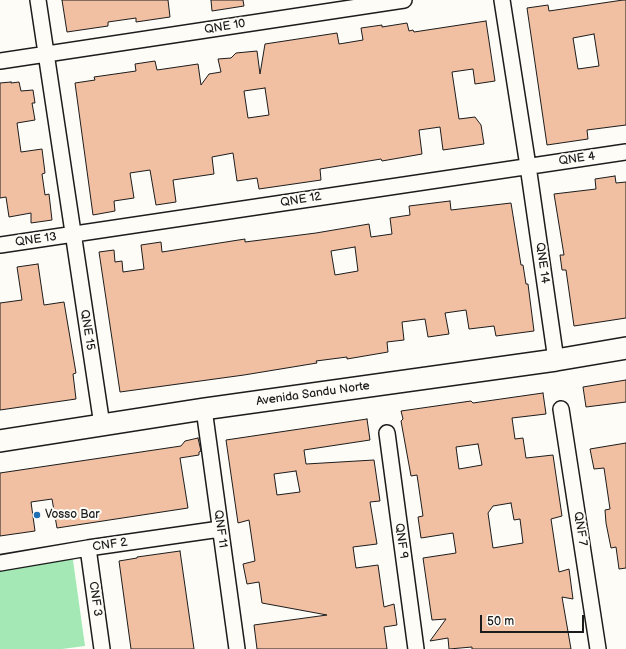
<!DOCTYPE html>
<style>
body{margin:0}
#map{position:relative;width:626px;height:649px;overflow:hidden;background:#fdfcf7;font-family:"Balsamiq Sans",sans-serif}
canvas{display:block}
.scale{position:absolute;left:480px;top:615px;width:104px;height:18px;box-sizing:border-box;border:2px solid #1c1c1c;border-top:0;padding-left:5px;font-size:12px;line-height:14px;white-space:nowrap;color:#1c1c1c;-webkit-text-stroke:3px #fdfcf7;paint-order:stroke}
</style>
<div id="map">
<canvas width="626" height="649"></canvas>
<div class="scale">50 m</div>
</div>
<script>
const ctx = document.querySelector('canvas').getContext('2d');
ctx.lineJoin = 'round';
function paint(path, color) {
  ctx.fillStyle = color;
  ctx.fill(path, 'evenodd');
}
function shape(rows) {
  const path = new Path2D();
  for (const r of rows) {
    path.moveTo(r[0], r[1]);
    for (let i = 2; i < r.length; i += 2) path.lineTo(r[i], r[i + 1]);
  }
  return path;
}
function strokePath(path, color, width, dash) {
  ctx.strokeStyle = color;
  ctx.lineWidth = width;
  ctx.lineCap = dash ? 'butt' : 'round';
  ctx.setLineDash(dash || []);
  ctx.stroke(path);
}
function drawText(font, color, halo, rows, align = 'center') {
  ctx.font = font + ' "Balsamiq Sans",sans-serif';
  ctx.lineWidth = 4;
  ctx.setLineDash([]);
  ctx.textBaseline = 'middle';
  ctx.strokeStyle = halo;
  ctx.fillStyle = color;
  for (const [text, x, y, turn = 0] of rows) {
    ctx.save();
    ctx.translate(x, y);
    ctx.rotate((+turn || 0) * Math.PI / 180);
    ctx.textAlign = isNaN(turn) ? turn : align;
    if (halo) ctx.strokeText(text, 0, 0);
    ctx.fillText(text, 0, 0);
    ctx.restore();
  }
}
const green = shape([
 [72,553,85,646,62,649,0,649,0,564]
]);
const building = shape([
 [62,0,168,0,170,17,136,22,136,18,108,22,108,26,67,32,62,0],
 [211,0,243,0,244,6,212,11,211,0],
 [623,0,626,0,626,125,587,130,588,139,547,145,527,8,548,5,549,11,623,0],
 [594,34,599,66,578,69,573,38,594,34],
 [486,21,495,81,475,84,473,69,452,72,459,119,475,117,481,125,484,144,443,150,440,127,419,130,422,154,382,161,381,159,320,169,321,180,259,189,257,178,237,181,233,153,212,157,214,174,173,180,176,202,156,205,150,170,130,173,134,198,114,201,115,211,93,215,75,83,95,80,94,77,136,71,135,64,155,61,157,70,198,64,201,85,209,74,221,72,218,59,231,58,236,53,257,51,260,74,265,44,337,33,339,44,363,40,361,28,382,25,382,27,407,23,409,31,413,30,414,32,486,21],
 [265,88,269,115,248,118,244,91,265,88],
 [11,82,11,83,19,82,21,91,33,90,35,103,32,103,35,120,17,123,21,152,42,149,45,173,42,174,45,195,49,194,52,220,31,223,31,213,9,217,6,197,0,198,0,83,11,82],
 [615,176,616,183,626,182,626,318,574,326,566,270,562,270,560,255,564,255,554,194,596,189,595,179,615,176],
 [450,201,451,210,511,203,521,265,523,265,526,284,528,284,534,331,496,336,494,326,469,329,466,310,445,313,449,334,428,337,425,319,402,322,404,340,387,342,388,352,347,359,347,357,316,361,317,363,244,375,120,392,99,252,114,250,115,262,122,261,123,272,144,269,141,245,161,242,162,252,245,239,245,242,316,233,369,224,371,237,392,234,390,218,410,215,409,206,450,201],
 [355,247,358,271,335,275,331,251,355,247],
 [38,264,44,305,64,302,76,373,73,374,76,399,0,410,0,303,22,300,17,267,38,264],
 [626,380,626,402,586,407,583,387,626,380],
 [543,393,546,414,512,418,515,439,523,438,526,458,553,455,562,516,551,519,559,572,569,569,573,599,562,597,571,649,472,649,472,647,449,649,448,638,430,641,446,619,432,620,423,558,456,553,453,533,421,538,418,517,423,516,417,475,411,476,401,421,403,419,401,411,471,401,473,403,543,393],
 [478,444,482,465,459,469,456,447,478,444],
 [511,503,514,520,520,519,523,543,493,548,488,513,493,506,511,503],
 [367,419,370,440,304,450,306,464,374,460,380,501,370,502,377,544,353,547,356,568,378,565,384,607,394,604,397,625,384,627,387,649,257,649,254,625,327,615,262,603,259,582,247,584,243,564,255,561,249,520,238,523,226,440,367,419],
 [296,471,300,492,277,495,274,474,296,471],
 [198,438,201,451,199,452,199,455,180,458,188,508,57,528,52,499,31,502,35,531,0,536,0,473,181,446,185,441,198,438],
 [626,443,626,568,619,569,616,547,611,548,606,523,605,510,610,509,604,468,594,469,590,449,626,443],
 [180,551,194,649,131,649,119,561,137,558,137,557,180,551]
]);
const minor = shape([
 [38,0,102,425],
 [502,0,528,166,556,360],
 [0,61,404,0],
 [0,245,626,152],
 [204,409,237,649],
 [561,409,598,649],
 [387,433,416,649],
 [88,548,102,649],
 [0,563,88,548,220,529]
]);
const secondary = shape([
 [0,441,204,409,556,360,626,348]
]);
const markers = [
 [37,515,4,"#1f6fb2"]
];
const streetNames = [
 ["QNE 10",225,27,-9],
 ["QNE 4",577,159,-8],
 ["QNE 12",301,200,-9],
 ["QNE 13",36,240,-8],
 ["QNE 14",542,263,82],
 ["QNE 15",87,330,81],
 ["Avenida Sandu Norte",313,394,-8],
 ["QNF 11",220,529,82],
 ["QNF 7",580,529,81],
 ["QNF 9",401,541,82],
 ["CNF 2",110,545,-8],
 ["CNF 3",95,599,82]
];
const poiNames = [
 ["Vosso Bar",45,515]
];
paint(green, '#a4e9b5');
paint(building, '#f1bfa2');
strokePath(building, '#1c1c1c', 1);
strokePath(minor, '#1c1c1c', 18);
strokePath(secondary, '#1c1c1c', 24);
strokePath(minor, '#fdfcf7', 15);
strokePath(secondary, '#fdfcf7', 21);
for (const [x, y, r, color] of markers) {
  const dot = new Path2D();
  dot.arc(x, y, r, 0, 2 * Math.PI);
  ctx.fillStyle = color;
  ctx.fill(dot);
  strokePath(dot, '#fdfcf7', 1.5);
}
drawText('12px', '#1c1c1c', '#fdfcf7', streetNames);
drawText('12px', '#1c1c1c', '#fdfcf7', poiNames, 'left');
</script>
